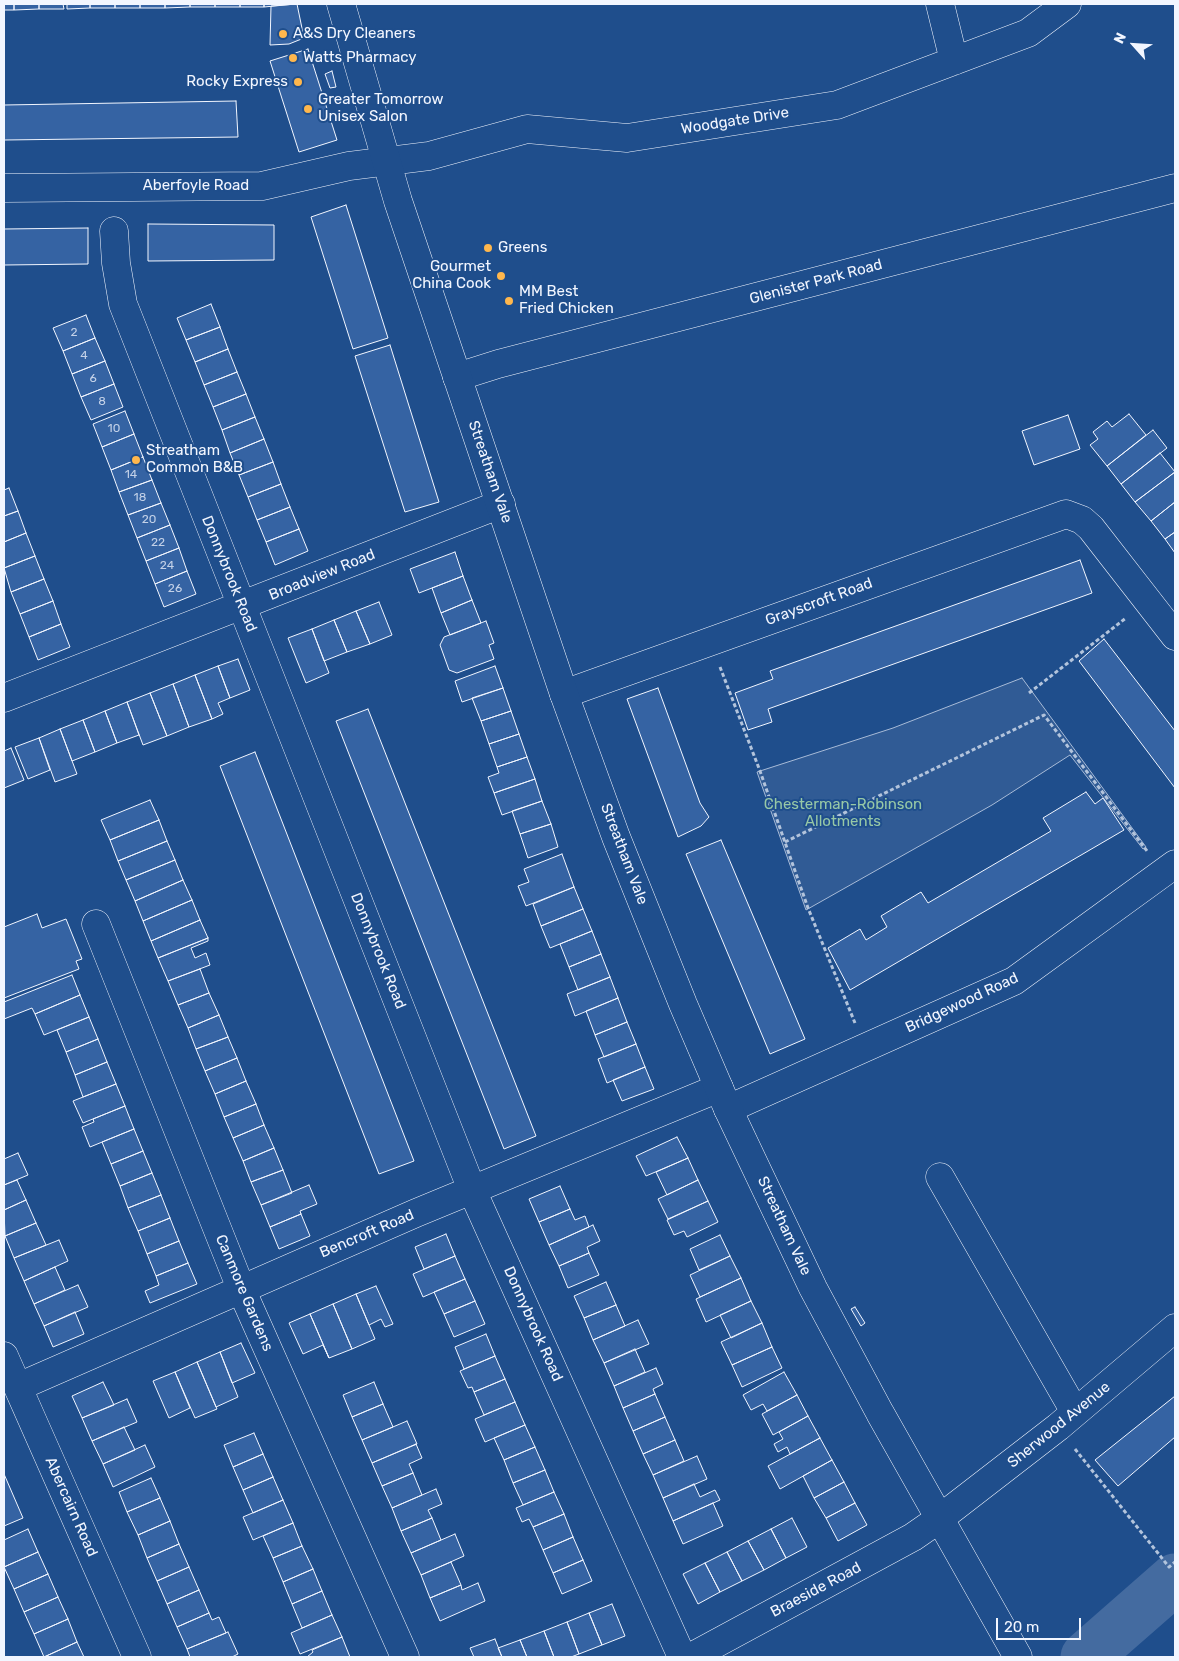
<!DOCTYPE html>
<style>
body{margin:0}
#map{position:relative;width:1179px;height:1661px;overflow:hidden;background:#1f4e8c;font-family:Rubik,sans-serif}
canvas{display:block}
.frame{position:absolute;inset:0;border:5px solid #f2f6ff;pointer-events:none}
.north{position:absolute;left:1109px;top:20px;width:50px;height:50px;-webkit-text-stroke:4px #1f4e8c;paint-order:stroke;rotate:296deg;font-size:14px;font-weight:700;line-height:20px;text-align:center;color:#f2f6ff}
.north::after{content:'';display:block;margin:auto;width:18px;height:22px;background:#f2f6ff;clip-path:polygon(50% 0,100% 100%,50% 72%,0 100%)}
.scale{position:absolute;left:996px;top:1618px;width:85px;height:22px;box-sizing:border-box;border:2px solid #f2f6ff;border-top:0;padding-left:6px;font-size:15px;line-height:18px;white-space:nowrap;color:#f2f6ff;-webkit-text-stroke:4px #1f4e8c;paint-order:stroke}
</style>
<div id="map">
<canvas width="1179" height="1661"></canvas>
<div class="frame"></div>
<div class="north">N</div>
<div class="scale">20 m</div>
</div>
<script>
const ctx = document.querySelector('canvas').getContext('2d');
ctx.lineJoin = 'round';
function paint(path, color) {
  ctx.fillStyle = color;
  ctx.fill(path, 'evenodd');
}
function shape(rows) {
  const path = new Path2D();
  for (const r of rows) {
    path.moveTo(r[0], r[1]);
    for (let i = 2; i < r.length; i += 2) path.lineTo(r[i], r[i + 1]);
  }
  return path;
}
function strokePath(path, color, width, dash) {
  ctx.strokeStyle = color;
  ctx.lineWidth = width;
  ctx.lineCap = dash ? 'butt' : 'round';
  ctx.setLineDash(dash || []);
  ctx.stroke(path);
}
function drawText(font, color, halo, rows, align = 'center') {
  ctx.font = font + ' Rubik,sans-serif';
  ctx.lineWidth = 4;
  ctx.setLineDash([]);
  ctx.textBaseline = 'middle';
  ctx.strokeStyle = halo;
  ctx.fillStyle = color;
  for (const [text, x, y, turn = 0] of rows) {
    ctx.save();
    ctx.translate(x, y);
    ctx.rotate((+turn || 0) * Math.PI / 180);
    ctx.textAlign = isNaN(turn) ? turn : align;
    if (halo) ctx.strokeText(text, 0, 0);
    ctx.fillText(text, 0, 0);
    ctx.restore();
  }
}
const built = shape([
 [1022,678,1146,847,1143,849,1070,755,992,805,806,910,757,772,893,728,1022,678]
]);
const river = shape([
 [1086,1657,1175,1579]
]);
const building = shape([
 [4,4,14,4,14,10,4,10,4,4],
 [14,4,39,4,39,9,14,10,14,4],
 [39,4,63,4,64,9,39,9,39,4],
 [67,4,90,4,90,8,67,9,67,4],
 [90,4,115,4,115,8,90,8,90,4],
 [115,4,140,4,140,8,115,8,115,4],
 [140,4,165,4,165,8,140,8,140,4],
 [165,4,190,4,190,7,165,8,165,4],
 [190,4,215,4,215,7,190,7,190,4],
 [215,4,240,4,240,7,215,7,215,4],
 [240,4,264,4,264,7,240,7,240,4],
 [264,4,295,4,264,7,264,4],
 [297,4,304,38,289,44,270,45,271,6,297,4],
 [308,49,337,140,299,152,270,61,308,49],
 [332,71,336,87,330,88,325,74,332,71],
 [236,101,238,137,4,140,4,105,236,101],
 [346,205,388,338,353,349,311,217,346,205],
 [148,224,274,225,274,260,148,261,148,224],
 [88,228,88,264,4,265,4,229,88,228],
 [211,304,220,327,186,340,177,318,211,304],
 [86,315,95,338,63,351,53,328,86,315],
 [220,327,228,349,195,362,186,340,220,327],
 [95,338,105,361,72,374,63,351,95,338],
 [390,345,439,502,405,512,355,356,390,345],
 [228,349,237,372,204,385,195,362,228,349],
 [105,361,114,384,81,397,72,374,105,361],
 [237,372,246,394,213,407,204,385,237,372],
 [114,384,123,407,91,420,81,397,114,384],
 [246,394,255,417,222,430,213,407,246,394],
 [125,411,134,434,102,447,93,424,125,411],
 [1129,414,1146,435,1107,466,1090,445,1098,439,1093,432,1107,421,1112,427,1129,414],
 [1068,415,1080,449,1034,465,1022,431,1068,415],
 [255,417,264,439,230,453,222,430,255,417],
 [1153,430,1167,448,1121,484,1107,466,1153,430],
 [134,434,143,457,111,470,102,447,134,434],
 [264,439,273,462,239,475,230,453,264,439],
 [1160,453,1175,472,1135,502,1121,484,1160,453],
 [143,457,152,480,119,492,111,470,143,457],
 [273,462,281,484,248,497,239,475,273,462],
 [1175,472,1175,502,1151,521,1135,502,1175,472],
 [152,480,161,503,128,515,119,492,152,480],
 [281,484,290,507,257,520,248,497,281,484],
 [9,488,18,511,4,516,4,490,9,488],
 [1175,502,1175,532,1165,539,1151,521,1175,502],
 [161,503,170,525,137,538,128,515,161,503],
 [290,507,299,529,266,542,257,520,290,507],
 [18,511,26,533,4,542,4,516,18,511],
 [170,525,179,548,146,561,137,538,170,525],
 [299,529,308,551,275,565,266,542,299,529],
 [1175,532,1175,553,1165,539,1175,532],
 [26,533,35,556,4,568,4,542,26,533],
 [179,548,187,571,155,584,146,561,179,548],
 [455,552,463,576,419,593,410,569,455,552],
 [35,556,44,579,11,592,4,568,35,556],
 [1080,560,1092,593,768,709,772,722,748,730,735,693,773,679,770,671,1080,560],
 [187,571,196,594,164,607,155,584,187,571],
 [463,576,472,600,441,613,432,588,463,576],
 [44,579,53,601,20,614,11,592,44,579],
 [472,600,481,623,450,635,441,613,472,600],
 [53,601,61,624,29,637,20,614,53,601],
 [379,602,392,635,370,644,356,611,379,602],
 [356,611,370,644,347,652,334,620,356,611],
 [334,620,347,652,324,661,312,629,334,620],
 [486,621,494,643,489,645,494,659,457,673,449,670,440,645,444,637,486,621],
 [61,624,70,647,38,660,29,637,61,624],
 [312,629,329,673,306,683,288,638,312,629],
 [1104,639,1175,731,1175,788,1079,661,1104,639],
 [238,659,250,690,230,698,218,666,238,659],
 [218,666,230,698,218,703,223,714,212,719,195,675,218,666],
 [495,666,503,688,462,702,455,681,495,666],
 [195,675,212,719,189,727,173,684,195,675],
 [173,684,189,727,167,736,150,693,173,684],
 [503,688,511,711,481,721,472,698,503,688],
 [658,688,700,803,709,817,701,826,678,837,627,699,658,688],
 [150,693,167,736,143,745,127,702,150,693],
 [127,702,139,735,117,743,105,711,127,702],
 [368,709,536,1136,504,1149,336,721,368,709],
 [105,711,117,743,95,752,83,720,105,711],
 [511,711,519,734,489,744,481,721,511,711],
 [83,720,95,752,72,761,60,729,83,720],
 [60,729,77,774,55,782,39,738,60,729],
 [519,734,527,757,497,767,489,744,519,734],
 [39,738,50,770,28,779,15,747,39,738],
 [11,748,24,780,4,788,4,751,11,748],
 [255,752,414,1161,379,1174,220,766,255,752],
 [527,757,535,779,494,793,488,777,499,773,497,767,527,757],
 [535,779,542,801,502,815,494,793,535,779],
 [1086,792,1095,804,1103,798,1124,830,850,990,828,948,860,929,866,940,887,927,881,916,921,892,928,903,1051,831,1043,818,1086,792],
 [150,800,159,820,110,840,101,820,150,800],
 [542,801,551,824,520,834,512,811,542,801],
 [159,820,167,841,118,861,110,840,159,820],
 [551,824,558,847,528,858,520,834,551,824],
 [721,840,805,1039,770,1054,686,854,721,840],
 [167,841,175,860,126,880,118,861,167,841],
 [562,854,574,887,526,906,518,886,529,882,524,869,562,854],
 [175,860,183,880,135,901,126,880,175,860],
 [183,880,192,900,143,921,135,901,183,880],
 [574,887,583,909,541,926,533,904,574,887],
 [192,900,200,920,151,941,143,921,192,900],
 [583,909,592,931,550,948,541,926,583,909],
 [37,914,42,928,66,919,82,959,76,961,79,969,4,998,4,927,37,914],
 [200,920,208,938,158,958,151,941,200,920],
 [592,931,601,954,569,967,560,944,592,931],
 [208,938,208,941,191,948,195,958,206,953,210,965,168,981,158,958,208,938],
 [601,954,610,977,578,990,569,967,601,954],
 [200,969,209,993,178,1005,168,981,200,969],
 [72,975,80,995,35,1014,32,1008,4,1019,4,1002,72,975],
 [610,977,618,998,575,1016,567,994,610,977],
 [209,993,219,1015,188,1028,178,1005,209,993],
 [80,995,89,1017,44,1035,35,1014,80,995],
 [618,998,627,1022,595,1035,586,1011,618,998],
 [219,1015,228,1037,196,1049,188,1028,219,1015],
 [89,1017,98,1039,66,1052,57,1030,89,1017],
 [627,1022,636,1044,604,1057,595,1035,627,1022],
 [228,1037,237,1058,205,1071,196,1049,228,1037],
 [98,1039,107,1062,75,1075,66,1052,98,1039],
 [636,1044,645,1067,607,1083,598,1059,636,1044],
 [237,1058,246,1081,215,1094,205,1071,237,1058],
 [107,1062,116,1084,83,1097,75,1075,107,1062],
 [645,1067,654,1089,622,1101,613,1080,645,1067],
 [246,1081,256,1104,224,1117,215,1094,246,1081],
 [116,1084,125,1106,83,1123,73,1101,116,1084],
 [256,1104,264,1125,233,1138,224,1117,256,1104],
 [125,1106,134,1129,90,1147,82,1127,94,1122,93,1119,125,1106],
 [264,1125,274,1148,243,1161,233,1138,264,1125],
 [134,1129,143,1151,111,1164,102,1142,134,1129],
 [677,1137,688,1158,646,1176,636,1156,677,1137],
 [274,1148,283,1170,251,1182,243,1161,274,1148],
 [143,1151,152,1173,120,1186,111,1164,143,1151],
 [18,1153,28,1175,4,1185,4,1159,18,1153],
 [688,1158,698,1180,667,1195,656,1172,688,1158],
 [283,1170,292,1193,261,1205,251,1182,283,1170],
 [152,1173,161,1195,128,1208,120,1186,152,1173],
 [17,1180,26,1200,4,1210,4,1185,17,1180],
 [698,1180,708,1201,668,1219,658,1199,698,1180],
 [309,1185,317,1204,300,1211,301,1214,270,1227,261,1205,309,1185],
 [560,1186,570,1209,539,1222,529,1199,560,1186],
 [161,1195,170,1218,138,1231,128,1208,161,1195],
 [26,1200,36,1223,5,1236,4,1210,26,1200],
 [708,1201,718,1222,687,1237,684,1231,674,1235,667,1220,708,1201],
 [570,1209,575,1220,585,1216,589,1227,549,1245,539,1222,570,1209],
 [301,1214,310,1236,279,1249,270,1227,301,1214],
 [170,1218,179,1241,147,1254,138,1231,170,1218],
 [36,1223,46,1245,14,1258,5,1236,36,1223],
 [593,1225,600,1241,587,1247,589,1253,559,1266,549,1245,593,1225],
 [446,1234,455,1256,424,1269,415,1247,446,1234],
 [720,1235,730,1256,699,1270,690,1249,720,1235],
 [59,1240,68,1261,24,1281,14,1258,59,1240],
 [179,1241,188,1263,156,1276,147,1254,179,1241],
 [589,1253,599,1275,568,1288,559,1266,589,1253],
 [455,1256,465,1279,423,1297,413,1274,455,1256],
 [730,1256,741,1278,700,1297,690,1275,730,1256],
 [188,1263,197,1284,150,1303,145,1291,159,1285,156,1276,188,1263],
 [55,1267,65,1290,34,1304,24,1281,55,1267],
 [741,1278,751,1301,706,1322,696,1299,741,1278],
 [465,1279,475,1301,444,1314,434,1292,465,1279],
 [606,1282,616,1305,584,1318,574,1296,606,1282],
 [78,1285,88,1307,44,1326,34,1304,78,1285],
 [376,1286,393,1324,385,1327,381,1319,369,1325,356,1294,376,1286],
 [356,1294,375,1339,352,1349,333,1304,356,1294],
 [475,1301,485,1324,454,1337,444,1314,475,1301],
 [751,1301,762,1323,731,1338,720,1315,751,1301],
 [333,1304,352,1349,329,1358,310,1314,333,1304],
 [616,1305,625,1326,593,1340,584,1318,616,1305],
 [855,1307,865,1323,861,1326,851,1309,855,1307],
 [75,1312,84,1334,53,1347,44,1326,75,1312],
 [310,1314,329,1358,323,1345,303,1354,289,1323,310,1314],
 [638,1320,649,1344,604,1363,593,1340,638,1320],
 [762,1323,772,1347,732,1365,721,1342,762,1323],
 [486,1334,495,1356,464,1369,455,1347,486,1334],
 [241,1343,255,1373,232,1383,220,1352,241,1343],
 [772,1347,782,1368,742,1387,732,1365,772,1347],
 [635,1349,645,1372,614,1386,604,1363,635,1349],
 [220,1352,238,1397,216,1407,197,1362,220,1352],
 [495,1356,505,1379,474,1392,472,1387,468,1388,460,1371,495,1356],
 [197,1362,217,1409,195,1418,175,1372,197,1362],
 [656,1368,663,1384,653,1389,655,1394,623,1408,614,1386,656,1368],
 [175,1372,190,1408,169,1418,153,1381,175,1372],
 [784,1372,797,1395,767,1411,763,1404,751,1410,743,1395,784,1372],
 [505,1379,515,1402,484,1415,474,1392,505,1379],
 [103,1382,114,1405,82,1418,72,1396,103,1382],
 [374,1382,383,1404,352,1417,343,1395,374,1382],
 [655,1394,665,1417,633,1431,623,1408,655,1394],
 [797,1395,808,1416,773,1435,762,1414,797,1395],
 [1175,1396,1175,1437,1118,1486,1095,1460,1175,1396],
 [127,1399,137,1422,92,1441,82,1418,127,1399],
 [515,1402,525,1425,485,1442,475,1419,515,1402],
 [383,1404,393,1427,362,1440,352,1417,383,1404],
 [808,1416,820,1438,790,1454,787,1447,778,1452,774,1444,783,1439,779,1432,808,1416],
 [665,1417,675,1440,643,1454,633,1431,665,1417],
 [407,1421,417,1444,372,1463,362,1440,407,1421],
 [525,1425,535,1447,504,1460,494,1438,525,1425],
 [124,1427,135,1450,103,1464,92,1441,124,1427],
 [254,1433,263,1454,233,1467,224,1445,254,1433],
 [820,1438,832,1460,780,1489,768,1466,820,1438],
 [675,1440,684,1461,653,1475,643,1454,675,1440],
 [416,1444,422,1458,409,1464,413,1473,382,1486,372,1463,416,1444],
 [145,1445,155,1467,113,1487,103,1464,145,1445],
 [535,1447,545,1470,513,1483,504,1460,535,1447],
 [263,1454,273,1477,243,1490,233,1467,263,1454],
 [697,1456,707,1479,663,1498,653,1475,697,1456],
 [832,1460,844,1482,814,1498,803,1476,832,1460],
 [545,1470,554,1492,523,1505,513,1483,545,1470],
 [413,1473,422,1495,392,1508,382,1486,413,1473],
 [4,1474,23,1518,4,1526,4,1474],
 [273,1477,283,1500,253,1513,243,1490,273,1477],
 [151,1478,160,1498,127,1512,119,1492,151,1478],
 [844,1482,855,1503,826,1518,814,1498,844,1482],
 [694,1484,700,1497,715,1490,720,1500,673,1521,663,1498,694,1484],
 [436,1489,442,1504,428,1510,432,1518,401,1531,392,1508,436,1489],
 [554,1492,564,1514,533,1527,529,1519,522,1522,516,1508,554,1492],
 [160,1498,170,1521,138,1535,127,1512,160,1498],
 [283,1500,293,1523,253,1540,243,1517,283,1500],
 [713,1503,723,1526,683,1544,673,1521,713,1503],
 [855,1503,867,1525,838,1541,826,1518,855,1503],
 [564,1514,573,1537,543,1550,533,1527,564,1514],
 [432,1518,441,1540,411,1553,401,1531,432,1518],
 [792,1518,807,1547,786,1558,771,1529,792,1518],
 [170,1521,179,1544,147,1558,138,1535,170,1521],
 [293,1523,302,1546,273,1558,263,1536,293,1523],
 [28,1529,38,1552,4,1567,4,1540,28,1529],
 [771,1529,786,1558,764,1570,748,1541,771,1529],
 [455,1534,464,1556,421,1575,411,1553,455,1534],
 [573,1537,583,1560,553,1573,543,1550,573,1537],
 [748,1541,764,1570,742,1581,727,1552,748,1541],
 [179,1544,189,1567,157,1581,147,1558,179,1544],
 [302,1546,313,1569,283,1582,273,1558,302,1546],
 [38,1552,48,1574,14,1589,4,1567,38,1552],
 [727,1552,742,1581,720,1592,705,1563,727,1552],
 [583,1560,592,1581,562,1594,553,1573,583,1560],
 [451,1562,461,1585,430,1598,421,1575,451,1562],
 [705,1563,720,1592,698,1604,683,1574,705,1563],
 [189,1567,199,1590,167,1604,157,1581,189,1567],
 [313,1569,322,1591,292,1604,283,1582,313,1569],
 [48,1574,58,1597,24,1612,14,1589,48,1574],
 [478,1583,485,1601,440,1621,430,1598,461,1585,462,1590,478,1583],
 [199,1590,209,1613,177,1627,167,1604,199,1590],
 [322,1591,332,1615,302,1628,292,1604,322,1591],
 [58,1597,68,1619,34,1634,24,1612,58,1597],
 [612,1604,625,1636,602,1645,589,1613,612,1604],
 [209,1613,212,1620,219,1617,226,1633,187,1649,177,1627,209,1613],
 [589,1613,602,1645,579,1654,567,1622,589,1613],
 [332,1615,342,1637,300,1654,291,1633,332,1615],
 [68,1619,77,1642,44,1657,34,1634,68,1619],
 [567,1622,579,1654,571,1657,554,1657,544,1631,567,1622],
 [544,1631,554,1657,527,1657,520,1640,544,1631],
 [228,1632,238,1654,232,1657,190,1657,187,1649,228,1632],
 [342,1637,350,1657,307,1657,313,1652,312,1650,342,1637],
 [495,1639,502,1657,474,1657,470,1648,495,1639],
 [520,1640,527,1657,502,1657,498,1648,520,1640],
 [77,1642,84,1657,44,1657,77,1642]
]);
const path = shape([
 [720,667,760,771,808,908,855,1023],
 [1029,693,1126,618],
 [785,842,1044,715,1147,851],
 [1075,1449,1169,1567,1175,1562]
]);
const minor = shape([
 [940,4,954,61],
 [4,188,262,186,349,166,429,156,527,129,627,138,837,105,1028,33,1067,4],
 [114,231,116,263,123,304,472,1190,682,1657],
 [457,377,498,364,1175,188],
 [564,694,1066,514,1082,520,1091,528,1175,636],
 [4,698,501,504],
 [96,924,242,1291,405,1657],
 [728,1109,1014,981,1175,864],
 [940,1177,1075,1412],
 [4,1356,137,1657],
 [18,1387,416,1213,719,1088],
 [691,1657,913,1537,939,1519,1058,1427,1175,1328]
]);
const major = shape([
 [341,4,398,201,564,694,616,837,683,1004,728,1109,813,1288,880,1413,1018,1657]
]);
const markers = [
 [283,34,5,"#ffb74d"],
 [293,58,5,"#ffb74d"],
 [298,82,5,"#ffb74d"],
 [308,109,5,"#ffb74d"],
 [488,248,5,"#ffb74d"],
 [501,276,5,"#ffb74d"],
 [509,301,5,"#ffb74d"],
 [136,460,5,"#ffb74d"]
];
const numberNames = [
 ["2",74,333],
 ["4",84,356],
 ["6",93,379],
 ["8",102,402],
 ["10",114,429],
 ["14",131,475],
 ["18",140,498],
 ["20",149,520],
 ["22",158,543],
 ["24",167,566],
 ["26",175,589]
];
const poiNames = [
 ["A&S Dry Cleaners",293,34],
 ["Watts Pharmacy",303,58],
 ["Rocky Express",288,82,"right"],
 ["Greater Tomorrow",318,100],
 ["Unisex Salon",318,117],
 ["Greens",498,248],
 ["Gourmet",491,267,"right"],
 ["China Cook",491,284,"right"],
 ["MM Best",519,292],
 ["Fried Chicken",519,309],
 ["Streatham",146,451],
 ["Common B&B",146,468]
];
const streetNames = [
 ["Woodgate Drive",735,121,-9],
 ["Aberfoyle Road",196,186],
 ["Glenister Park Road",816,282,-15],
 ["Streatham Vale",490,472,71],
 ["Donnybrook Road",229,574,68],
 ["Broadview Road",322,575,-22],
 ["Grayscroft Road",819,602,-20],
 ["Streatham Vale",624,854,69],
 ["Donnybrook Road",378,951,68],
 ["Bridgewood Road",962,1003,-25],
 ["Streatham Vale",784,1226,65],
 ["Bencroft Road",367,1234,-23],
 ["Canmore Gardens",244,1293,67],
 ["Donnybrook Road",533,1324,66],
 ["Sherwood Avenue",1059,1425,-39],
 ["Abercairn Road",71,1507,66],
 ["Braeside Road",816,1590,-28]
];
const parkNames = [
 ["Chesterman-Robinson",843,805],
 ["Allotments",843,822]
];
paint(built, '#305b95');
strokePath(built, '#a8bbd7', 1);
strokePath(river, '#446ba0', 51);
paint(building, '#3563a3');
strokePath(building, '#f2f6ff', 1);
strokePath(minor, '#f2f6ff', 29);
strokePath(major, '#f2f6ff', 29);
strokePath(path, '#b3c4dc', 3, [4, 2.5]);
strokePath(minor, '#1f4e8c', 28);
strokePath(major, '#1f4e8c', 28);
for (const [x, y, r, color] of markers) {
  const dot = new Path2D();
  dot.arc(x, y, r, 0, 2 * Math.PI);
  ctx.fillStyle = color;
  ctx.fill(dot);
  strokePath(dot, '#1f4e8c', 2);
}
drawText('12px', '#c3d1e8', null, numberNames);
drawText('15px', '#f2f6ff', '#1f4e8c', poiNames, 'left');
drawText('15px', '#f2f6ff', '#1f4e8c', streetNames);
drawText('15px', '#97c8a6', '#1f4e8c', parkNames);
</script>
